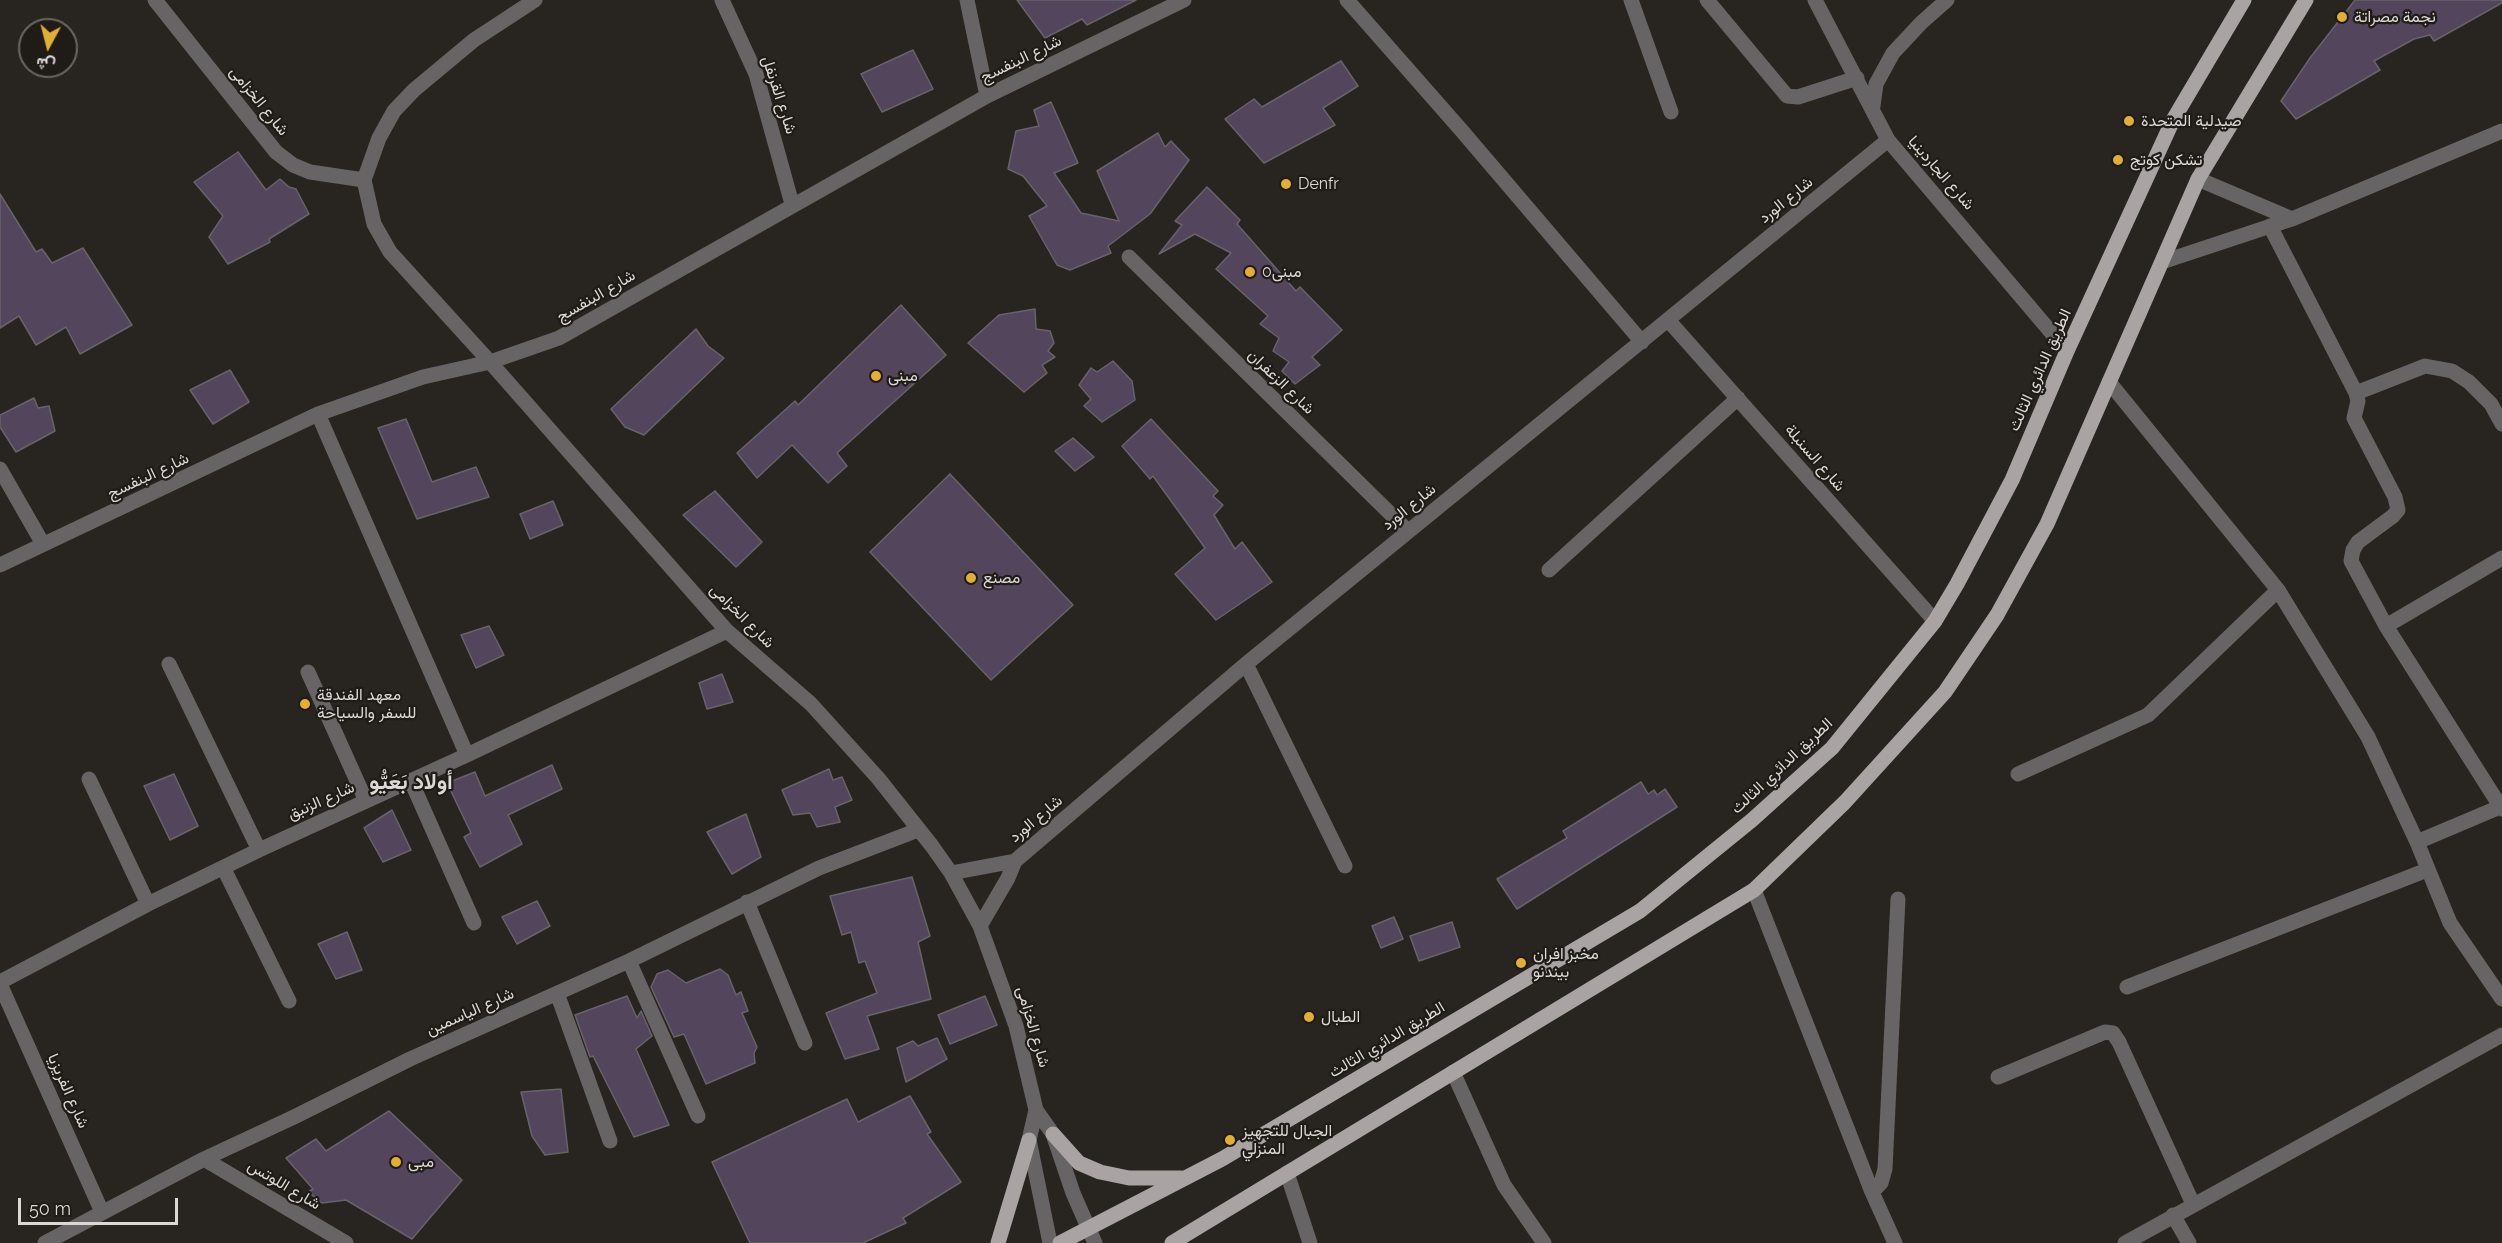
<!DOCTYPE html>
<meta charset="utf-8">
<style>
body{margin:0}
#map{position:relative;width:2502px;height:1243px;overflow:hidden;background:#282420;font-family:Raleway,Vazirmatn,sans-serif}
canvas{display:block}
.north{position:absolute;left:18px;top:18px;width:60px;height:60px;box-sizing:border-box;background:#1f1b17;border:2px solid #6a6763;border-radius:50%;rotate:187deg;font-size:16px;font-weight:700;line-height:24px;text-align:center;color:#dbd8d5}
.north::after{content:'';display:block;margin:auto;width:21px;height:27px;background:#e2af34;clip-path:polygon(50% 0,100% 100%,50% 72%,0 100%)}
.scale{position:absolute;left:18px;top:1198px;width:160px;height:27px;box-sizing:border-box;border:3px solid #dbd8d5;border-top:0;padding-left:8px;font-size:18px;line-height:21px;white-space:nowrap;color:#dbd8d5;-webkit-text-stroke:4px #1f1b17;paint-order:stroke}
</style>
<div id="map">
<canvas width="2502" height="1243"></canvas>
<div class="north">ش</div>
<div class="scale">50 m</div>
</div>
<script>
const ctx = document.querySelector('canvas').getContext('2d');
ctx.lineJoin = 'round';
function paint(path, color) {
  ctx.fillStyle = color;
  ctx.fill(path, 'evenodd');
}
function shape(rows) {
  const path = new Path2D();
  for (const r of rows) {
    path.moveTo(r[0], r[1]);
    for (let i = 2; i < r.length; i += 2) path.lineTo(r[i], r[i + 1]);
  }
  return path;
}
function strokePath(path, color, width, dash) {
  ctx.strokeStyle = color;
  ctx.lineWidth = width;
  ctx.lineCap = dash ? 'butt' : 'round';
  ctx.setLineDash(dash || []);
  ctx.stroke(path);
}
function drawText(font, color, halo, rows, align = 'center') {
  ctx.font = font + ' Raleway,Vazirmatn,sans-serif';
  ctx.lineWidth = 4.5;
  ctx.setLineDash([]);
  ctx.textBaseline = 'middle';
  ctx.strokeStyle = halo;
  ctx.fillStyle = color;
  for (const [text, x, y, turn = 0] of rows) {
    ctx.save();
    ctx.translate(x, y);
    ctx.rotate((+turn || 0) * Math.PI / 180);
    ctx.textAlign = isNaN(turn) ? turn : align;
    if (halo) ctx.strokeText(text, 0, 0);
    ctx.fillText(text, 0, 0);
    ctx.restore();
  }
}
const building = shape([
 [1017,0,1136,0,1087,25,1082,19,1045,38,1017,0],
 [2355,0,2502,0,2502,3,2434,41,2430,35,2414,39,2374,61,2380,70,2296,119,2281,101,2310,58,2355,0],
 [913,50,933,89,882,112,861,74,913,50],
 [1341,61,1358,86,1323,108,1335,125,1264,163,1225,119,1254,99,1262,107,1341,61],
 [1051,102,1078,163,1054,173,1081,213,1119,221,1097,171,1158,133,1165,147,1171,141,1189,160,1150,214,1108,246,1111,253,1070,270,1057,265,1029,216,1047,206,1023,176,1008,169,1016,131,1039,126,1034,110,1051,102],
 [238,152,266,190,280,179,289,187,296,189,309,214,269,239,270,242,228,264,209,237,223,216,194,182,238,152],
 [1207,187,1240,220,1237,224,1296,291,1300,287,1342,330,1312,357,1320,365,1295,384,1282,371,1289,362,1273,351,1279,338,1260,324,1268,316,1216,269,1231,253,1195,234,1159,254,1182,225,1175,221,1207,187],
 [0,194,36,252,42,249,52,263,83,248,132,325,80,354,66,327,36,345,19,316,0,328,0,194],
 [901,305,946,355,837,453,847,466,828,483,792,445,757,478,737,453,795,401,798,405,901,305],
 [1035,309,1036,329,1050,331,1054,343,1048,351,1055,357,1042,365,1047,373,1024,392,968,343,999,315,1035,309],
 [696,329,708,346,724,358,644,435,625,427,611,409,696,329],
 [1113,361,1132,381,1135,400,1102,422,1084,406,1091,399,1079,385,1091,368,1097,372,1113,361],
 [230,370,249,402,213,424,190,390,230,370],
 [34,398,38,408,49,406,55,431,16,452,0,427,0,415,34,398],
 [406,419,432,482,476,467,489,497,417,519,378,428,406,419],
 [1151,419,1218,491,1213,496,1223,505,1214,515,1235,549,1242,542,1272,582,1216,620,1175,574,1205,548,1153,476,1150,479,1122,446,1151,419],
 [1073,438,1094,457,1075,471,1055,451,1073,438],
 [950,474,1073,605,991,680,870,552,950,474],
 [715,491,762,542,736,567,683,515,715,491],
 [553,501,563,525,530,539,520,514,553,501],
 [489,626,504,655,476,668,461,635,489,626],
 [722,674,733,702,707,709,699,683,722,674],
 [552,765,562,789,508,815,522,844,480,867,464,837,471,833,447,783,475,772,485,796,552,765],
 [829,769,833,780,842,777,852,800,835,807,840,822,817,827,810,813,793,815,782,790,829,769],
 [174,774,198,826,170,840,144,786,174,774],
 [1641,782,1648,794,1654,790,1657,795,1665,789,1677,807,1517,909,1497,879,1567,838,1563,831,1641,782],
 [392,810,411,850,383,862,364,828,392,810],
 [746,814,761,857,732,874,707,832,746,814],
 [912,877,930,936,918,942,931,999,867,1016,879,1049,845,1059,826,1013,877,993,865,961,859,963,851,932,842,935,830,896,912,877],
 [537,901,550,926,517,944,502,917,537,901],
 [1394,917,1403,939,1381,948,1372,926,1394,917],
 [1452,922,1460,947,1419,961,1410,936,1452,922],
 [347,932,362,970,336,979,318,944,347,932],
 [720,969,728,975,736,995,741,992,748,1011,742,1013,757,1047,754,1053,755,1063,706,1084,684,1034,674,1037,651,987,657,974,668,970,686,983,720,969],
 [627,996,637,1018,641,1011,652,1036,636,1049,669,1125,634,1137,593,1056,590,1057,575,1015,627,996],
 [985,996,997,1025,950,1044,938,1015,985,996],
 [937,1038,947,1059,906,1082,897,1048,913,1041,918,1046,937,1038],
 [561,1089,568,1152,545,1155,532,1136,521,1092,561,1089],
 [910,1096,931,1132,927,1134,961,1182,903,1218,906,1223,863,1243,750,1243,712,1162,847,1099,858,1122,910,1096],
 [389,1111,462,1180,412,1239,346,1200,322,1203,308,1192,313,1189,286,1158,316,1139,326,1151,389,1111]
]);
const minor = shape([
 [155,0,276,152,293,165,310,172,364,180],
 [535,0,474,40,414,90,394,111,379,138,364,180,374,224,390,252,490,362,727,631,811,704,878,778,932,846,951,873,980,926,1016,1026,1036,1110,1053,1134,1073,1193,1095,1243],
 [722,0,756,74,792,204],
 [967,0,987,96],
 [1347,0,1462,131,1642,342],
 [1631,0,1671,112],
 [1707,0,1787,96,1798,97,1857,78],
 [1815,0,1888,140,2067,351],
 [1873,106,1876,84,1893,53,1921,23,1947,0],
 [2198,179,2292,219],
 [2270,226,2356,393,2358,401,2354,418,2395,497,2398,510,2393,516,2358,542,2353,550,2351,561,2386,626,2502,809],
 [1129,257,1408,531],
 [2162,262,2292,219,2502,131],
 [1668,320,1935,621],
 [2109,382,2278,590,2368,737,2417,842,2450,923,2502,999],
 [2356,393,2425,366,2452,371,2469,382,2491,404,2502,424],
 [318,414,467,755],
 [0,469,43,544],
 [0,565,318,414,423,377,490,362,559,338,987,96,1184,0],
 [1549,570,1738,398],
 [2386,626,2502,558],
 [169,664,259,850],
 [1246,664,1345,866],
 [308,672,366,801],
 [2018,774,2148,715,2278,590],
 [89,779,148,904],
 [411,781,474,923],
 [2417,842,2500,807],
 [224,869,289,1001],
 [951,873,1015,861],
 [1754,890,1872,1192,1895,1243],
 [747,902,805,1043],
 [980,926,1008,878,1015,861,1246,664,1888,140],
 [629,961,698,1116],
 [0,982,148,904,259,850,467,755,727,631],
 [0,984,102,1212],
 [2127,987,2427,870],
 [557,993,610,1141],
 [1453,1072,1504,1185,1544,1243],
 [1998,1077,2105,1032,2113,1033,2119,1042,2193,1204],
 [1036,1110,1029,1140,1050,1243],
 [204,1159,346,1243],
 [1287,1173,1310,1243],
 [1872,1192,1881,1183,1885,1169,1898,899],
 [2173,1215,2189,1243],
 [45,1243,204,1159,294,1117,410,1059,629,961,819,868,918,830],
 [2125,1243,2502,1035]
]);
const major = shape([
 [1053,1134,1079,1163,1100,1172,1129,1178,1181,1178],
 [998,1243,1029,1140],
 [1060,1243,1222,1159,1640,911,1752,820,1832,748,1935,621,1957,584,2012,480,2067,351,2173,120,2244,0],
 [1172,1243,1754,890,1845,802,1945,692,1997,615,2047,524,2198,179,2306,0]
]);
const markers = [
 [2342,17,6,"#e2af34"],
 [2129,121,6,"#e2af34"],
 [2118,160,6,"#e2af34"],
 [1286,184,6,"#e2af34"],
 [1250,272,6,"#e2af34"],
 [876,376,6,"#e2af34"],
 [971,578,6,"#e2af34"],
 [305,704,6,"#e2af34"],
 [1521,963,6,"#e2af34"],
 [1309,1017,6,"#e2af34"],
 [1230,1140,6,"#e2af34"],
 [396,1162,6,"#e2af34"]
];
const poiNames = [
 ["نجمة مصراتة",2354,17],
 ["صيدلية المتحدة",2141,121],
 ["تشكن كوتج",2130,160],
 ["Denfr",1298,184],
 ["مبنى0",1262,272],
 ["مبنى",888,376],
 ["مصنع",983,578],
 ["معهد الفندقة",317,695],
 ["للسفر والسياحة",317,713],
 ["مخبز افران",1533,954],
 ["بيندنو",1533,972],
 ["الطبال",1321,1017],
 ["الجبال للتجهيز",1242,1131],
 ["المنزلي",1242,1149],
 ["مبى",408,1162]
];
const streetNames = [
 ["شارع البنفسج",1021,59,-26],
 ["شارع القرنفل",779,95,72],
 ["شارع الخزامى",259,101,51],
 ["شارع الجاردينيا",1941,173,49],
 ["شارع الورد",1786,200,-39],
 ["شارع البنفسج",596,296,-30],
 ["الطريق الدائري الثالث",2040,370,-66],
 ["شارع الزعفران",1281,382,44],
 ["شارع السنبلة",1815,458,49],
 ["شارع البنفسج",148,476,-25],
 ["شارع الورد",1409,507,-39],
 ["شارع الخزامى",742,616,45],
 ["الطريق الدائري الثالث",1782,766,-43],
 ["شارع الزنبق",321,801,-24],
 ["شارع الورد",1036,819,-40],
 ["شارع الياسمين",470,1012,-24],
 ["شارع الخزامى",1033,1027,74],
 ["الطريق الدائري الثالث",1387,1040,-31],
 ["شارع الفريزيا",68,1091,66],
 ["شارع اللوتس",284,1185,31]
];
const districtNames = [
 ["أولاد بَعَيُّو",411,782]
];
paint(building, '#53455c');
strokePath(building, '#676369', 1.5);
strokePath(minor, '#676465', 15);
strokePath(major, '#aaa3a4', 15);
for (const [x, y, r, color] of markers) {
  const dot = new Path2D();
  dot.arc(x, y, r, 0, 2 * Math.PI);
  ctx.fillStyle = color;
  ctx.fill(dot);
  strokePath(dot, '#1f1b17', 2);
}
drawText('16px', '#dbd8d5', '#1f1b17', poiNames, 'left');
drawText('16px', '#dbd8d5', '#1f1b17', streetNames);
drawText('bold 22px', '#dbd8d5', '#1f1b17', districtNames);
</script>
